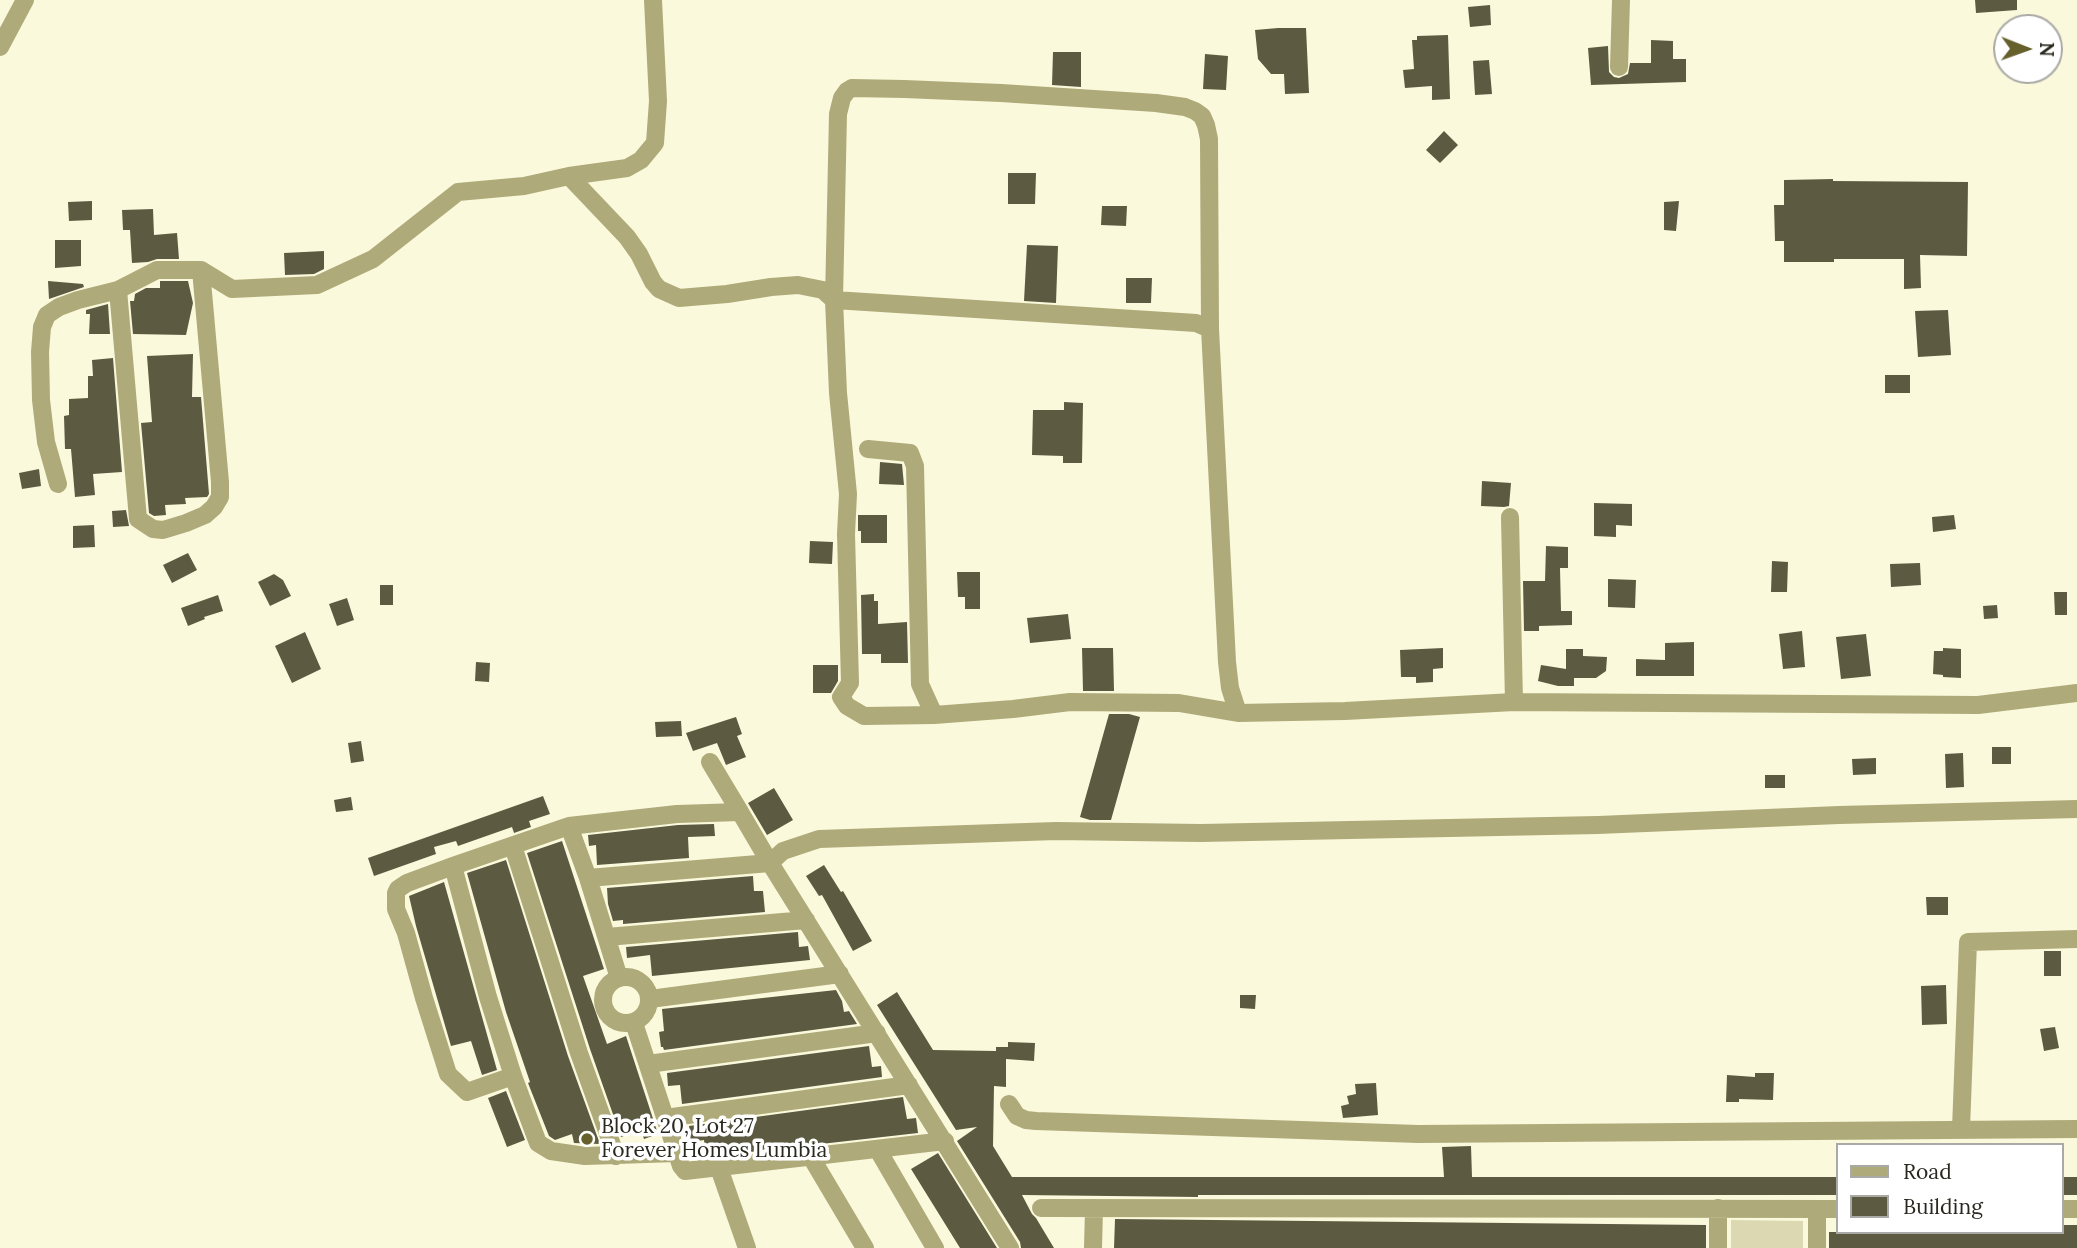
<!DOCTYPE html>
<style>
body{margin:0}
#map{position:relative;width:2077px;height:1248px;overflow:hidden;background:#fbf9dc;font-family:Lora,serif}
canvas{display:block}
.legend{position:absolute;left:1836px;top:1143px;width:228px;height:91px;box-sizing:border-box;background:#fff;border:2px solid #a9a9a5;margin:0;padding:9px 12px;list-style:none;font-size:21px;color:#29281e}
.legend li{display:flex;align-items:center;gap:14px;height:35px}
.legend b{width:35px;border:2px solid #a9a9a5}
.north{position:absolute;left:1993px;top:14px;width:70px;height:70px;box-sizing:border-box;background:#fff;border:2px solid #a9a9a5;border-radius:50%;rotate:91deg;font-size:19px;font-weight:700;line-height:28px;text-align:center;color:#29281e}
.north::after{content:'';display:block;margin:auto;width:24px;height:32px;background:#65602c;clip-path:polygon(50% 0,100% 100%,50% 72%,0 100%)}
</style>
<div id="map">
<canvas width="2077" height="1248"></canvas>
<ul class="legend">
<li><b style="height:9px;background:#aeaa7a"></b>Road</li>
<li><b style="height:19px;background:#5c5a41"></b>Building</li>
</ul>
<div class="north">N</div>
</div>
<script>
const ctx = document.querySelector('canvas').getContext('2d');
ctx.lineJoin = 'round';
function paint(path, color) {
  ctx.fillStyle = color;
  ctx.fill(path, 'evenodd');
}
function shape(rows) {
  const path = new Path2D();
  for (const r of rows) {
    if (r.length === 3) {
      path.moveTo(r[0] + r[2], r[1]);
      path.arc(r[0], r[1], r[2], 0, 2 * Math.PI);
      continue;
    }
    path.moveTo(r[0], r[1]);
    for (let i = 2; i < r.length; i += 2) path.lineTo(r[i], r[i + 1]);
  }
  return path;
}
function strokePath(path, color, width, dash) {
  ctx.strokeStyle = color;
  ctx.lineWidth = width;
  ctx.lineCap = dash ? 'butt' : 'round';
  ctx.setLineDash(dash || []);
  ctx.stroke(path);
}
function drawText(font, color, halo, rows, align = 'center') {
  ctx.font = font + ' Lora,serif';
  ctx.lineWidth = 7;
  ctx.setLineDash([]);
  ctx.textBaseline = 'middle';
  ctx.strokeStyle = halo;
  ctx.fillStyle = color;
  for (const [text, x, y, turn = 0] of rows) {
    ctx.save();
    ctx.translate(x, y);
    ctx.rotate((+turn || 0) * Math.PI / 180);
    ctx.textAlign = isNaN(turn) ? turn : align;
    if (halo) ctx.strokeText(text, 0, 0);
    ctx.fillText(text, 0, 0);
    ctx.restore();
  }
}
const green = shape([
 [1731,1220,1803,1221,1803,1248,1731,1248]
]);
const building = shape([
 [1975,0,2017,0,2017,10,1976,13],
 [1490,5,1491,25,1470,27,1468,7],
 [1278,28,1306,28,1309,93,1285,94,1284,74,1271,74,1258,59,1255,30],
 [1448,35,1450,99,1432,100,1432,86,1405,88,1403,70,1414,69,1412,40,1417,40,1417,36],
 [1651,40,1673,41,1673,59,1686,59,1686,82,1591,85,1588,48,1608,46,1609,72,1614,77,1619,78,1628,74,1630,63,1651,63],
 [1053,52,1081,52,1081,87,1052,85],
 [1205,54,1228,56,1226,90,1203,89],
 [1489,60,1492,94,1475,95,1473,61],
 [1444,131,1458,145,1440,163,1426,150],
 [1008,173,1036,173,1035,204,1008,204],
 [1833,179,1833,181,1968,182,1967,256,1920,255,1921,288,1904,289,1904,259,1834,259,1834,262,1784,262,1784,241,1775,241,1774,205,1784,205,1784,180],
 [92,201,92,220,69,221,68,202],
 [1679,201,1676,231,1664,230,1664,202],
 [1102,206,1127,206,1126,226,1101,225],
 [153,209,154,235,177,233,179,259,157,259,148,262,132,263,130,230,123,230,122,210],
 [55,240,81,240,81,266,55,268],
 [1027,245,1058,246,1056,303,1024,301],
 [324,251,324,269,314,274,285,275,284,253],
 [1126,278,1152,278,1151,303,1126,303],
 [48,281,83,284,84,287,49,299],
 [160,281,188,281,193,303,186,335,133,334,130,301,134,301,135,294,146,288,160,288],
 [108,304,110,334,89,334,90,314,86,314,86,310],
 [1948,310,1951,355,1918,357,1915,311],
 [193,354,192,397,201,397,209,494,207,497,185,498,186,504,165,505,166,515,154,516,149,513,141,423,152,422,147,356],
 [113,358,122,472,93,474,95,495,75,497,71,449,65,449,64,416,69,415,69,399,88,398,88,376,93,376,92,360],
 [1885,375,1910,375,1910,393,1885,393],
 [1064,402,1083,403,1082,463,1063,463,1063,456,1032,455,1033,410,1064,410],
 [880,462,902,464,904,485,879,484],
 [39,469,41,486,22,489,19,473],
 [1482,481,1511,483,1509,506,1504,507,1481,506],
 [1594,503,1632,504,1632,526,1616,525,1616,537,1594,536],
 [126,510,129,526,113,527,112,511],
 [858,515,887,515,887,543,861,543,861,531,858,531],
 [1954,515,1956,529,1933,532,1932,517],
 [94,525,95,547,73,548,73,526],
 [810,541,833,542,832,564,809,563],
 [1546,546,1568,547,1568,568,1560,568,1561,611,1572,611,1572,625,1539,626,1539,631,1524,631,1523,581,1545,581],
 [188,553,197,570,172,583,163,565],
 [1772,561,1788,562,1787,592,1771,592],
 [1920,563,1921,585,1891,587,1890,564],
 [957,572,980,572,980,609,965,609,965,597,958,597],
 [274,574,283,580,291,596,270,606,258,582],
 [1608,579,1636,580,1635,608,1608,607],
 [380,585,393,585,393,605,380,605],
 [2054,592,2067,592,2067,615,2055,615],
 [874,594,874,601,878,601,878,624,907,622,908,663,881,663,881,654,862,654,861,595],
 [218,595,223,611,204,617,205,619,188,626,181,608],
 [347,598,354,620,337,626,329,604],
 [1997,605,1998,618,1984,619,1983,606],
 [1068,614,1071,639,1030,643,1027,618],
 [1802,631,1805,667,1783,669,1779,634],
 [305,632,321,669,292,683,275,646],
 [1866,634,1871,676,1841,679,1836,637],
 [1694,642,1694,676,1636,676,1636,659,1665,660,1665,643],
 [1082,648,1113,648,1114,691,1083,691],
 [1443,648,1443,668,1433,669,1433,682,1416,683,1416,677,1401,677,1400,650],
 [1943,648,1961,649,1961,678,1943,677,1943,675,1933,674,1934,651,1943,651],
 [1566,649,1583,649,1583,656,1607,657,1606,671,1596,678,1574,678,1574,686,1558,686,1538,681,1541,665,1566,669],
 [476,662,490,663,489,682,475,681],
 [813,665,838,665,838,681,831,693,813,693],
 [1109,714,1129,714,1140,717,1111,820,1090,820,1080,817],
 [736,717,742,734,737,736,746,757,726,765,717,743,693,751,686,733],
 [681,721,682,736,656,737,655,722],
 [361,741,364,761,351,763,348,743],
 [1992,747,2011,747,2011,764,1992,764],
 [1963,753,1964,787,1946,788,1945,754],
 [1876,758,1876,774,1853,775,1852,759],
 [1765,775,1785,775,1785,788,1765,788],
 [774,788,793,820,767,835,748,803],
 [543,796,550,814,529,821,531,827,514,833,512,827,458,846,456,841,434,847,436,854,374,876,368,858],
 [351,797,353,810,336,812,334,800],
 [714,824,715,836,688,837,689,858,597,865,596,845,589,846,588,835,678,825],
 [562,841,604,969,583,976,607,1044,626,1036,658,1134,644,1139,641,1130,621,1137,590,1049,527,853],
 [506,860,568,1056,600,1144,574,1143,572,1134,555,1140,549,1136,528,1083,530,1082,506,1012,467,873],
 [824,865,841,892,843,891,872,941,853,951,822,895,819,896,806,876],
 [753,876,754,891,763,891,765,912,623,924,623,920,613,921,608,904,607,888],
 [444,882,497,1070,482,1075,471,1041,451,1046,416,926,409,896],
 [1926,897,1948,897,1948,915,1927,915],
 [798,932,799,947,808,946,810,960,652,976,650,955,627,958,626,947],
 [2044,951,2061,951,2061,976,2044,976],
 [1946,985,1947,1024,1922,1025,1921,986],
 [836,990,842,1001,844,1012,849,1011,857,1024,664,1050,663,1047,661,1047,659,1032,664,1031,662,1009],
 [897,992,933,1050,996,1051,996,1047,1008,1047,1008,1042,1035,1043,1034,1061,1006,1059,1006,1087,994,1086,993,1146,1012,1177,1444,1177,1442,1147,1471,1146,1472,1177,1837,1177,1837,1195,1198,1195,1198,1197,1022,1195,1032,1214,1036,1218,1054,1248,1021,1248,1020,1242,957,1141,977,1127,956,1130,877,1005],
 [1240,995,1256,995,1255,1009,1240,1008],
 [2055,1027,2059,1048,2044,1051,2040,1029],
 [869,1046,872,1067,881,1066,882,1077,682,1104,680,1085,668,1086,667,1073],
 [1755,1073,1774,1073,1773,1100,1739,1099,1739,1102,1726,1102,1727,1075,1755,1077],
 [1376,1083,1378,1115,1343,1118,1341,1106,1349,1104,1347,1096,1356,1094,1355,1084],
 [506,1091,525,1140,507,1147,488,1098],
 [903,1097,907,1119,916,1118,918,1133,706,1157,704,1140,691,1142,689,1126],
 [938,1153,997,1248,960,1248,911,1169],
 [2061,1177,2077,1177,2077,1195,2061,1195],
 [1115,1219,1706,1225,1706,1248,1114,1248],
 [2061,1225,2077,1225,2077,1248,1829,1248,1829,1232,2061,1232]
]);
const minor = shape([
 [0,47,25,0],
 [1619,67,1621,0],
 [569,176,627,237,639,254,653,282,659,289,679,298,727,294,771,287,798,285,823,290,834,300,1196,323,1210,329,1227,662,1230,688,1238,713,1345,711,1514,702,1978,705,2077,693],
 [118,290,138,519,153,529,163,530,186,523,205,515,214,507,220,497,220,482,201,270],
 [868,449,910,453,915,466,920,684,934,715,1013,709,1070,702,1179,703,1238,713],
 [58,484,46,442,41,400,40,352,42,327,47,315,59,307,78,300,118,290,157,270,201,270,232,289,317,285,373,259,458,192,524,186,569,176,627,168,641,160,655,143,658,101,653,0],
 [1510,517,1514,702],
 [934,715,864,716,847,706,841,697,850,683,846,534,848,494,838,393,834,300,838,114,842,98,847,91,852,88,904,89,1001,93,1156,103,1185,107,1195,111,1202,116,1206,125,1209,139,1210,329],
 [710,762,740,812],
 [569,826,588,878,619,978],
 [513,846,579,1053,616,1156],
 [453,866,488,997,513,1076,538,1143,551,1151,585,1156,677,1153],
 [607,937,806,920],
 [626,1000,23],
 [650,999,840,974],
 [634,1023,681,1166,685,1171,945,1141],
 [648,1064,877,1033],
 [513,1076,467,1092,448,1074,424,998,406,933,396,909,396,893,398,889,407,883,453,866,569,826,677,814,740,812,770,863,588,878],
 [1009,1104,1017,1116,1026,1120,1036,1121,1418,1134,2077,1129],
 [665,1118,909,1085],
 [1961,1129,1968,942,2077,939],
 [878,1150,935,1248],
 [811,1157,865,1248],
 [719,1168,747,1248],
 [1041,1208,1837,1209],
 [2061,1209,2077,1209],
 [1010,1248,770,863,783,851,819,839,1056,831,1201,833,1598,825,1839,815,2077,809],
 [1093,1248,1094,1208],
 [1718,1248,1718,1208],
 [1817,1248,1817,1209]
]);
const markers = [
 [587,1139,7,"#65602c"]
];
const poiNames = [
 ["Block 20, Lot 27",601,1127],
 ["Forever Homes Lumbia",601,1151]
];
paint(green, '#dcd8b2');
paint(building, '#5c5a41');
strokePath(minor, '#aeaa7a', 18);
for (const [x, y, r, color] of markers) {
  const dot = new Path2D();
  dot.arc(x, y, r, 0, 2 * Math.PI);
  ctx.fillStyle = color;
  ctx.fill(dot);
  strokePath(dot, '#fff', 2.5);
}
drawText('21px', '#29281e', '#fff', poiNames, 'left');
</script>
